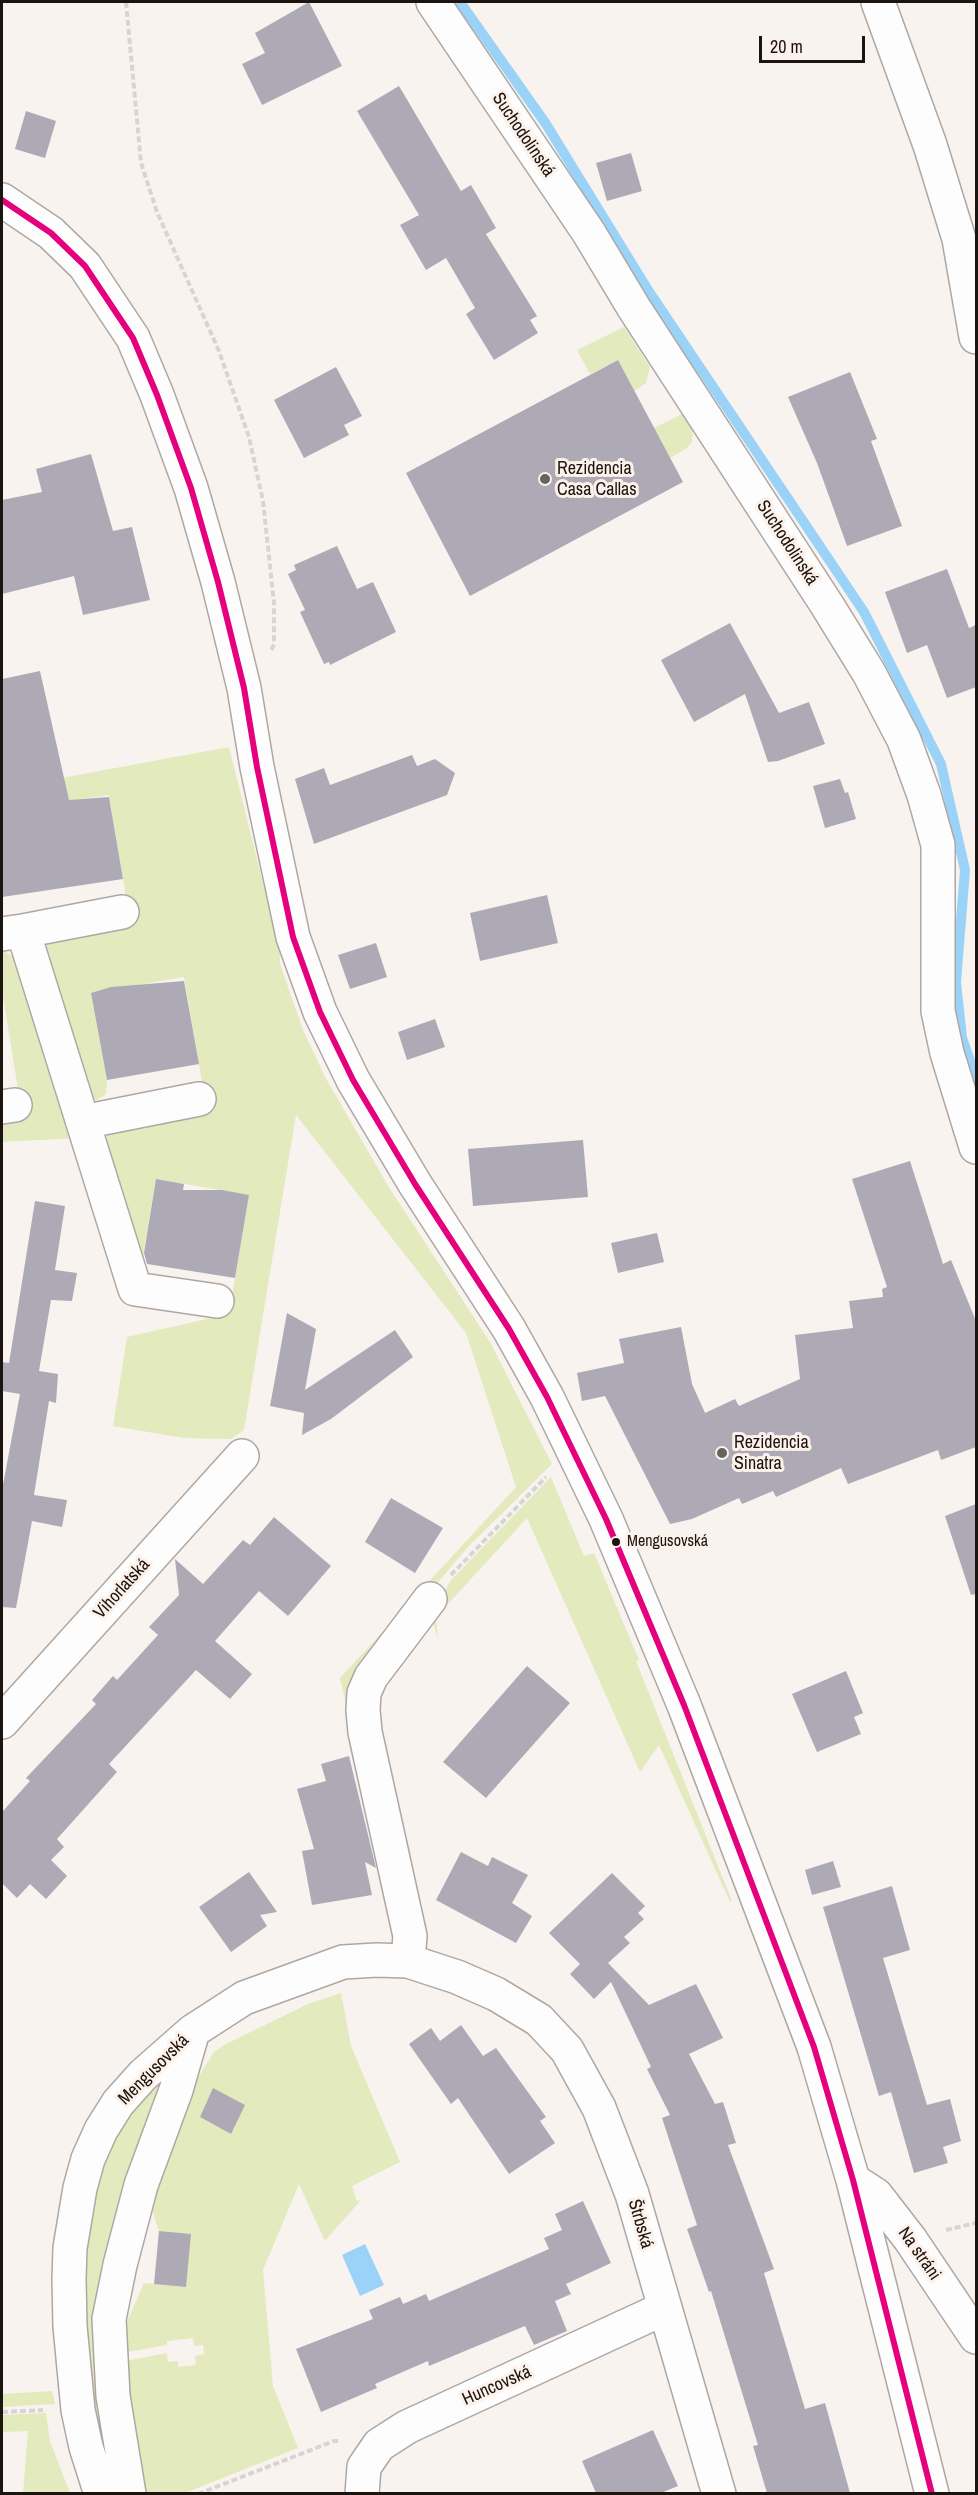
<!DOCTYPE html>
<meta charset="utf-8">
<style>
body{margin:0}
#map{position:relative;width:978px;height:2495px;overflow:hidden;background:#f8f3ef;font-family:"Archivo Narrow",sans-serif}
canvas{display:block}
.frame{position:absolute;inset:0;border:3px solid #1c140e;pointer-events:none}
.scale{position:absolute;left:759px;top:36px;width:106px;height:27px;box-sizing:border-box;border:3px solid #1c140e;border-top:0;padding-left:8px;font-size:18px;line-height:21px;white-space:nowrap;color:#1c140e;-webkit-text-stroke:4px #fcf2eb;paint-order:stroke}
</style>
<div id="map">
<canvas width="978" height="2495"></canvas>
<div class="frame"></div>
<div class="scale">20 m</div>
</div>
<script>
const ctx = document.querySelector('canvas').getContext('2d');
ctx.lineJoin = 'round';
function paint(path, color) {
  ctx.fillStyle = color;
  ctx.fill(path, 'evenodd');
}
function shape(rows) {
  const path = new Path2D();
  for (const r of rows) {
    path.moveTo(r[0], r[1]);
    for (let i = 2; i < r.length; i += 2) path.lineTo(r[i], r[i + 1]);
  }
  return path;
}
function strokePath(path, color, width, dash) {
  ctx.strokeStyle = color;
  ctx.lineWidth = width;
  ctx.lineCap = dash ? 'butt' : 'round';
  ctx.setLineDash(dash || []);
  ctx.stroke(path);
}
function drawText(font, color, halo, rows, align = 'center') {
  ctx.font = font + ' "Archivo Narrow",sans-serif';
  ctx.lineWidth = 6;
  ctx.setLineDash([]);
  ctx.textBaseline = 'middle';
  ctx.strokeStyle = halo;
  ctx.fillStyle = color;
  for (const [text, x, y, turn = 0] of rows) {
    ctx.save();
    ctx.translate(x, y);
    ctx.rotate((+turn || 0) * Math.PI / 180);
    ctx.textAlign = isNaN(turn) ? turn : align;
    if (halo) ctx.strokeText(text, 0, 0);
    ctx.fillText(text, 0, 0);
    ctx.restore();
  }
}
const green = shape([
 [624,327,650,367,646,383,634,391,618,360,590,374,577,350],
 [682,414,693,430,692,442,687,448,670,458,654,428],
 [229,747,280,951,280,964,303,1030,325,1077,390,1189,490,1342,552,1464,468,1547,361,1672,396,1925,340,1678,516,1487,466,1333,296,1115,244,1430,231,1439,183,1438,113,1426,127,1337,229,1314,249,1195,156,1179,142,1263,103,1142,113,1129,207,1111,184,977,91,993,107,1080,106,1094,97,1100,89,1098,44,948,56,937,131,926,109,795,16,808,25,864,2,867,2,789],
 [2,950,15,958,77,1138,2,1142,2,1124,23,1120,2,990],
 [551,1477,584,1556,594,1553,639,1660,636,1661,732,1901,730,1902,659,1745,640,1772,527,1518,436,1617,438,1640,433,1622,435,1608,451,1580],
 [341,1993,351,2046,400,2162,352,2186,357,2201,361,2200,325,2241,299,2184,263,2270,273,2386,298,2448,185,2493,136,2493,120,2362,167,2353,168,2362,178,2361,178,2367,196,2365,195,2356,204,2354,203,2345,194,2346,193,2338,167,2341,167,2345,121,2353,126,2324,144,2283,186,2287,159,2231,148,2198,192,2087,214,2052,226,2044,308,2004],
 [158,2078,167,2083,136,2154,113,2482,99,2438,88,2363,84,2279,90,2211,106,2151,119,2124],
 [52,2391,55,2404,2,2407,2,2394],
 [46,2413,50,2441,70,2493,23,2493,28,2431,2,2432,2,2415]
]);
const water = shape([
 [365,2244,384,2285,360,2296,342,2255]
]);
const stream = shape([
 [460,2,546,124,648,290,864,612,941,764,965,870,956,982,962,1038,976,1078]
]);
const building = shape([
 [309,2,342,66,262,105,242,64,265,53,255,33],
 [399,86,461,191,471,185,496,228,486,234,537,316,530,320,538,333,494,360,466,314,475,308,446,258,426,270,400,225,419,215,357,111],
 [26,111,56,121,45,158,15,149],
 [631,153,642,191,607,201,596,163],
 [618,360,683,482,470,596,406,473],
 [336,367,362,416,344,425,349,435,304,458,274,400],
 [850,372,877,439,871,441,902,526,847,546,817,463,788,397],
 [91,454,113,531,132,527,150,600,83,615,74,576,2,594,2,500,42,492,36,469],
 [337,546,357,589,373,582,396,632,330,665,329,662,324,664,300,612,305,610,288,574,296,570,294,565],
 [947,569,969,628,976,625,976,687,947,698,927,645,907,653,885,592],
 [730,623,779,713,809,702,825,744,778,761,768,762,745,694,694,722,661,660],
 [40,671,69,800,109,797,123,879,2,897,2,679],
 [412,755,417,766,435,759,455,773,447,795,314,844,295,779,324,768,330,785],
 [840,779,845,793,848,792,856,819,825,828,813,786],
 [547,895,558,943,480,961,470,913],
 [376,943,387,977,350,989,338,955],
 [184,981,199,1064,107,1080,91,993,111,987],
 [435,1019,445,1047,407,1060,398,1032],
 [583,1140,588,1197,473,1206,468,1149],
 [910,1161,943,1264,951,1260,976,1321,976,1447,941,1460,938,1450,848,1484,841,1468,776,1497,773,1491,742,1504,739,1498,692,1519,670,1524,605,1396,582,1401,577,1373,624,1363,619,1339,681,1327,692,1384,705,1413,735,1399,739,1406,800,1379,795,1335,853,1328,849,1301,883,1297,882,1289,887,1287,852,1179],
 [156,1179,184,1184,183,1190,222,1190,249,1195,235,1278,147,1264,144,1253],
 [35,1201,65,1206,55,1270,77,1273,72,1301,51,1300,39,1371,58,1374,56,1403,49,1401,34,1495,67,1500,62,1527,32,1521,16,1608,2,1607,2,1490,20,1394,2,1391,2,1362,9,1363],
 [657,1233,664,1262,618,1273,611,1243],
 [287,1313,316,1329,305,1390,395,1330,413,1357,331,1419,302,1435,304,1413,270,1406],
 [391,1498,443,1528,415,1573,365,1542],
 [976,1504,976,1594,971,1595,945,1516],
 [274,1517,331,1566,288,1616,259,1591,215,1641,252,1674,230,1699,196,1670,109,1764,117,1772,57,1839,64,1847,51,1860,67,1876,46,1899,30,1884,17,1898,2,1883,2,1812,30,1781,26,1778,96,1704,92,1700,113,1676,117,1680,158,1635,149,1627,179,1595,175,1559,203,1584,243,1540,250,1545],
 [527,1666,570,1703,486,1798,443,1762],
 [846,1671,863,1713,854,1717,861,1734,817,1752,792,1694],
 [349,1756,376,1868,365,1862,372,1895,312,1905,302,1851,314,1849,297,1789,326,1781,321,1764],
 [461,1852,488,1866,492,1857,528,1875,512,1903,532,1916,516,1943,436,1900],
 [833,1861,841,1887,812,1895,805,1870],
 [249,1872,277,1912,260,1915,267,1926,231,1952,199,1907],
 [612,1873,645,1906,638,1913,644,1919,624,1937,630,1943,608,1963,649,2005,696,1984,723,2038,689,2054,715,2104,723,2102,736,2143,728,2145,774,2269,764,2273,805,2409,825,2403,850,2493,767,2493,753,2446,758,2445,711,2291,709,2292,687,2229,697,2225,662,2118,670,2115,647,2069,651,2067,611,1982,594,1999,570,1974,580,1964,549,1933],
 [892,1886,910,1950,883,1958,927,2105,950,2099,961,2141,943,2147,948,2163,914,2173,891,2092,879,2096,823,1907],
 [461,2025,483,2056,496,2048,546,2117,540,2121,555,2143,509,2174,458,2098,451,2104,409,2044,431,2028,440,2041],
 [213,2088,245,2105,231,2134,200,2117],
 [583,2201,611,2263,566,2284,571,2294,555,2301,567,2331,534,2345,525,2326,429,2366,428,2361,375,2384,377,2388,321,2412,296,2349,373,2319,369,2310,400,2297,403,2304,426,2294,429,2301,549,2249,544,2238,562,2230,555,2214],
 [159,2231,191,2234,186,2287,154,2284],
 [653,2430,678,2486,661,2493,596,2493,582,2461]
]);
const path = shape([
 [126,2,141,163,157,212,219,351,249,437,263,501,274,603,274,644,271,651],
 [451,1575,546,1477],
 [946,2230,976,2223],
 [2,2412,43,2410],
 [198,2494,334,2441,341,2441]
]);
const minor = shape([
 [433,2,589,233,634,308,827,605,869,673,904,740,924,795,938,845,938,1011,947,1053,976,1147],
 [878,2,930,145,959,239,976,337],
 [2,200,51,233,85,266,133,338,157,395,191,488,218,582,244,688,257,767,293,937,320,1012,353,1080,415,1184,509,1329,547,1397,606,1519,684,1705,814,2047,853,2180,932,2494],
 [23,931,122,912],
 [2,934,23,931,135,1289,217,1301],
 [2,1107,15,1105],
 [83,1122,199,1099],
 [2,1722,242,1456],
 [408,1961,410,1936,365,1732,363,1710,364,1693,371,1677,430,1599],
 [853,2180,876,2195,910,2239,976,2337],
 [101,2494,86,2447,78,2410,70,2326,69,2279,70,2248,80,2188,88,2159,101,2130,118,2103,143,2075,193,2031,244,1998,343,1962,377,1960,408,1961,457,1977,496,1994,539,2020,567,2050,599,2108,632,2194,719,2494],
 [129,2494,113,2396,109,2319,120,2265,141,2185,176,2090,193,2031],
 [362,2494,364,2467,379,2445,407,2427,665,2308]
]);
const bus1 = shape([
 [2,200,51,233,85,266,133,338,157,395,191,488,218,582,244,688,257,767,293,937,320,1012,353,1080,415,1184,509,1329,547,1397,606,1519,684,1705,814,2047,853,2180,932,2494]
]);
const markers = [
 [545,479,6,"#69625d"],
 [722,1453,6,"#69625d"],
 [616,1542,5,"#1c140e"]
];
const busNames = [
 ["Mengusovská",627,1542]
];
const streetNames = [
 ["Suchodolinská",523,135,56],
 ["Suchodolinská",787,543,57],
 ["Vihorlatská",122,1589,-48],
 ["Mengusovská",154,2070,-45],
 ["Štrbská",640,2224,74],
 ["Na stráni",919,2254,55],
 ["Huncovská",497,2386,-24]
];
const poiNames = [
 ["Rezidencia",557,469],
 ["Casa Callas",557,490],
 ["Rezidencia",734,1443],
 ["Sinatra",734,1464]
];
paint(green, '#e3eabe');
paint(water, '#9ad3f7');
strokePath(stream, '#9ad3f7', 10);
paint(building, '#adaab6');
strokePath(minor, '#aea7a3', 36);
strokePath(path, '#d7d5d4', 4, [6, 3]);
strokePath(minor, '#fefdfd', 33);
strokePath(bus1, '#e5007d', 6);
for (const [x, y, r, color] of markers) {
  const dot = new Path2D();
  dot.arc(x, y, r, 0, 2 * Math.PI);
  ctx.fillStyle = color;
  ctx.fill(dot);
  strokePath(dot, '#fcf2eb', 2);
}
drawText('16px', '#1c140e', '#fcf2eb', busNames, 'left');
drawText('18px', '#1c140e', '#fcf2eb', streetNames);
drawText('18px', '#1c140e', '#fcf2eb', poiNames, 'left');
</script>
